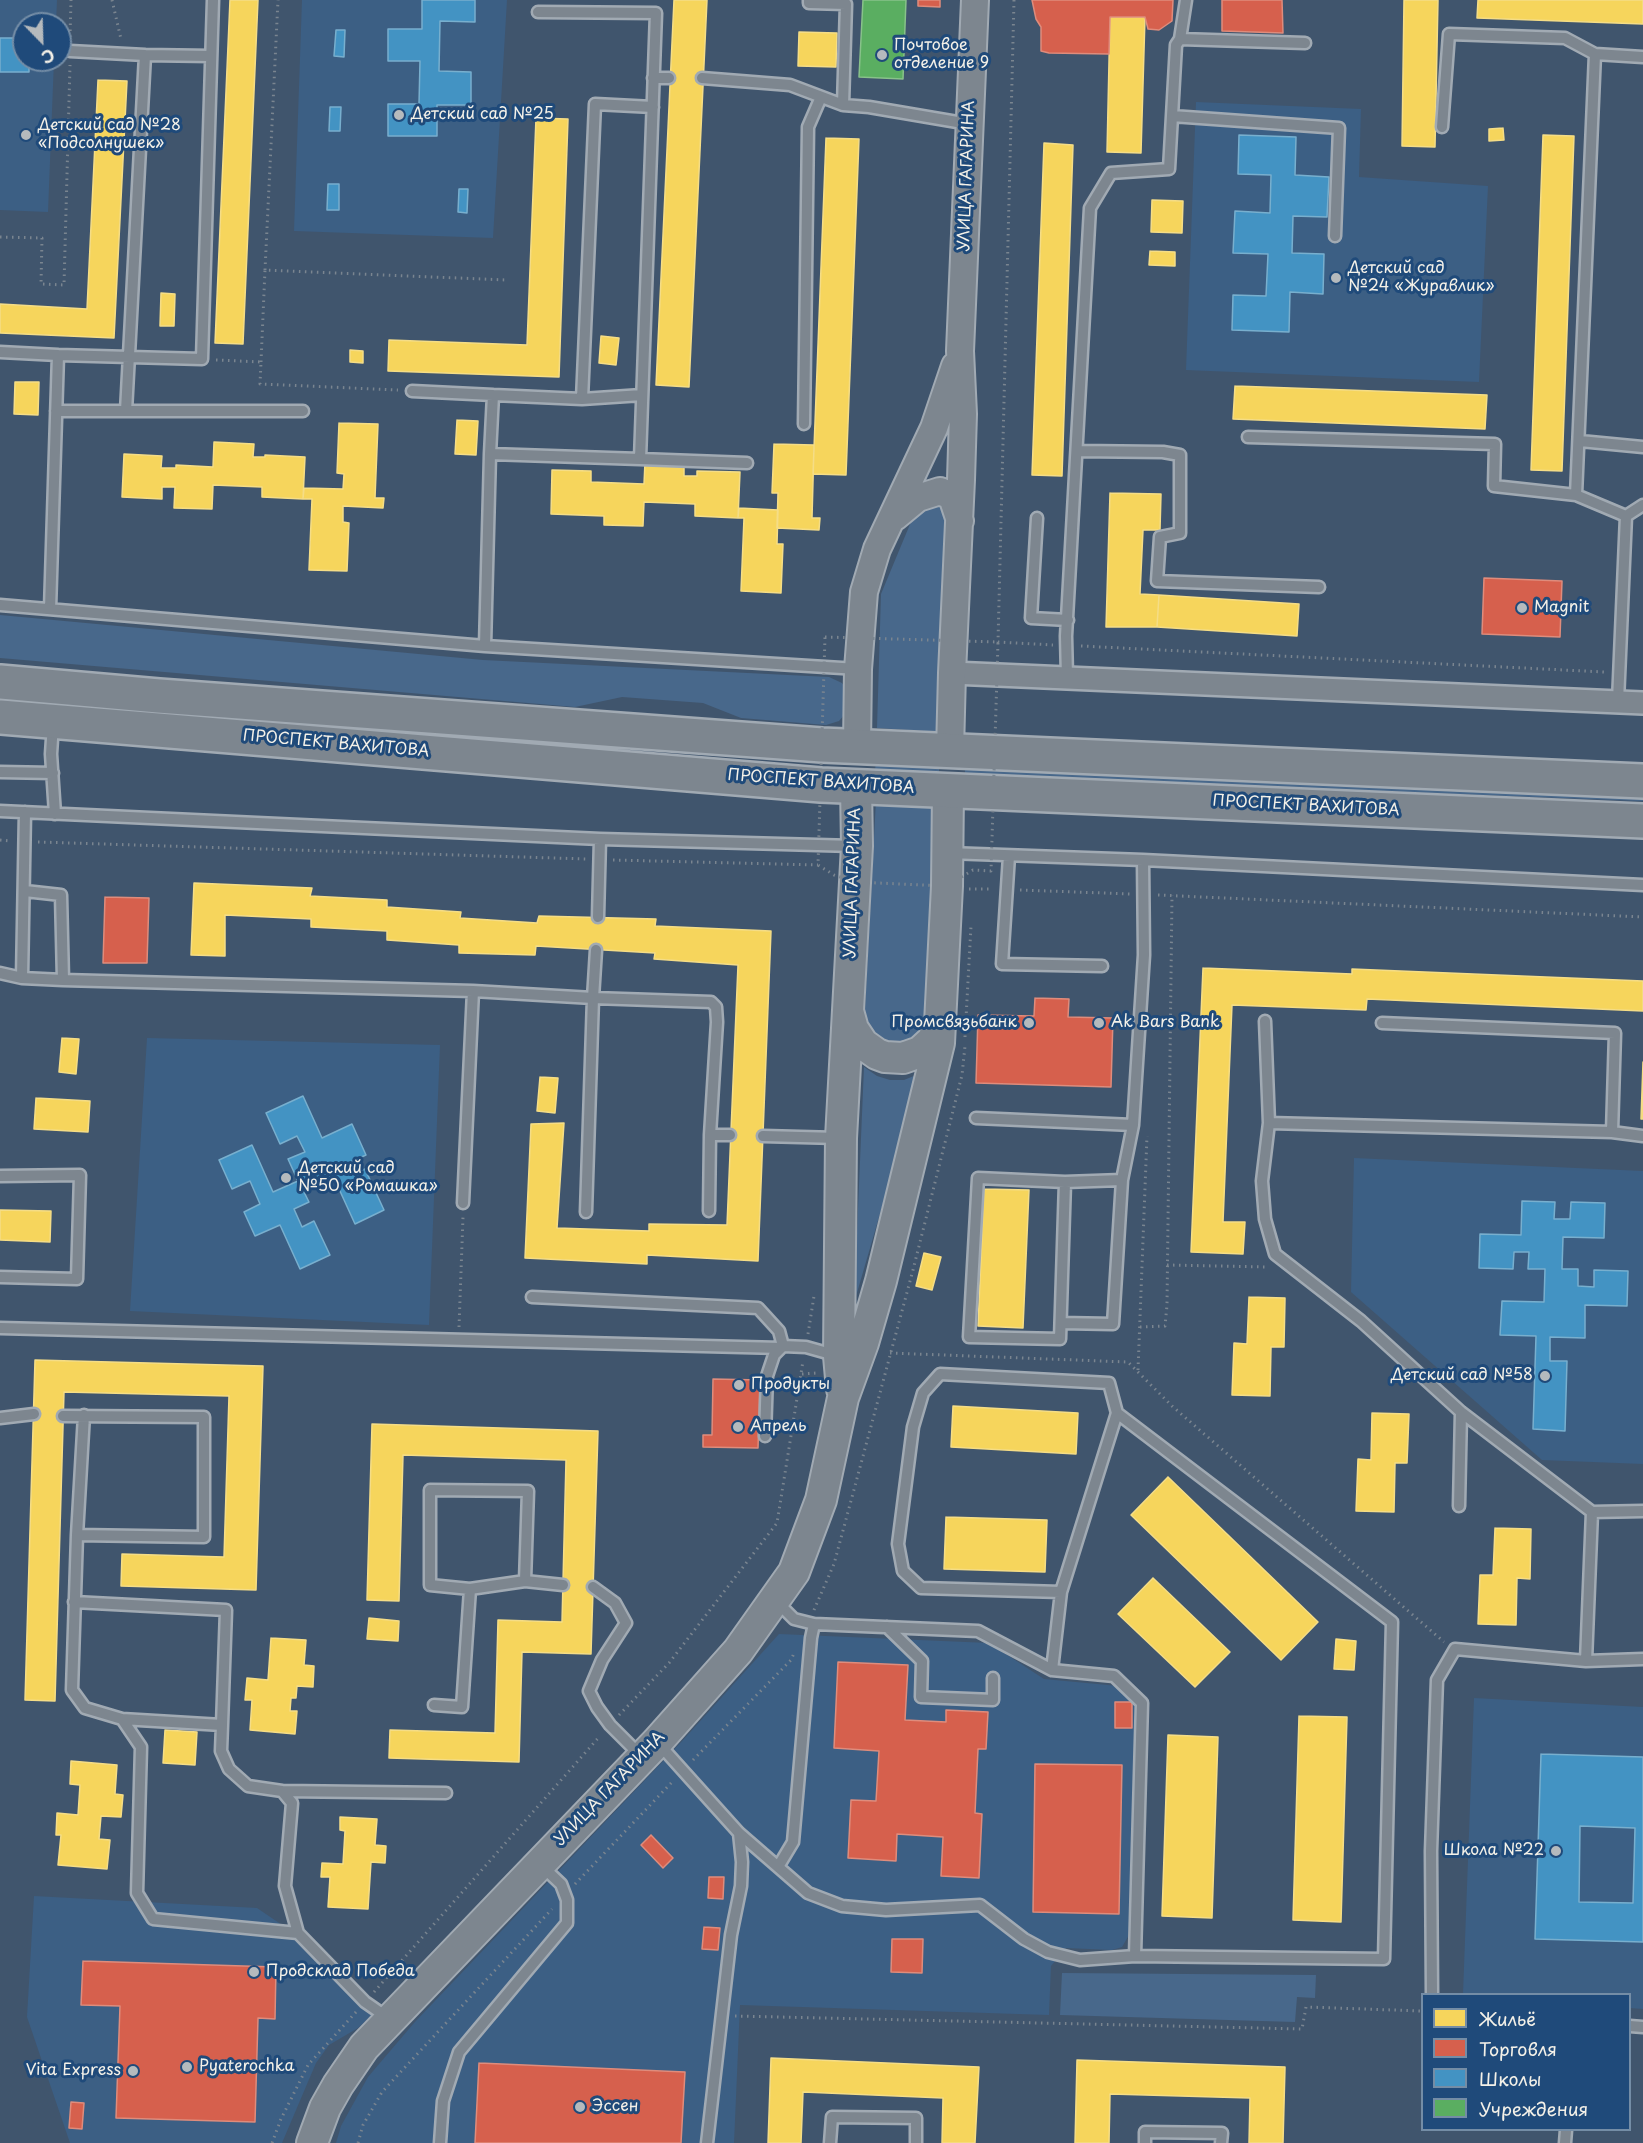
<!DOCTYPE html>
<meta charset="utf-8">
<style>
body{margin:0}
#map{position:relative;width:1643px;height:2143px;overflow:hidden;background:#40556d;font-family:"Playpen Sans",sans-serif}
canvas{display:block}
.legend{position:absolute;left:1421px;top:1993px;width:210px;height:138px;box-sizing:border-box;background:#1f4a7a;border:2px solid #748da6;margin:0;padding:8px 10px;list-style:none;font-size:18px;color:#f4f1e8}
.legend li{display:flex;align-items:center;gap:12px;height:30px}
.legend b{width:30px;border:2px solid #748da6}
.north{position:absolute;left:12px;top:12px;width:60px;height:60px;box-sizing:border-box;background:#1f4a7a;border:2px solid #748da6;border-radius:50%;rotate:157deg;font-size:16px;font-weight:700;line-height:24px;text-align:center;color:#f4f1e8}
.north::after{content:'';display:block;margin:auto;width:21px;height:27px;background:#b5babd;clip-path:polygon(50% 0,100% 100%,50% 72%,0 100%)}
</style>
<div id="map">
<canvas width="1643" height="2143"></canvas>
<ul class="legend">
<li><b style="height:16px;background:#f6d55c"></b>Жильё</li>
<li><b style="height:16px;background:#d6604d"></b>Торговля</li>
<li><b style="height:16px;background:#4393c3"></b>Школы</li>
<li><b style="height:16px;background:#5aae61"></b>Учреждения</li>
</ul>
<div class="north">С</div>
</div>
<script>
const ctx = document.querySelector('canvas').getContext('2d');
ctx.lineJoin = 'round';
function paint(path, color) {
  ctx.fillStyle = color;
  ctx.fill(path, 'evenodd');
}
function shape(rows) {
  const path = new Path2D();
  for (const r of rows) {
    path.moveTo(r[0], r[1]);
    for (let i = 2; i < r.length; i += 2) path.lineTo(r[i], r[i + 1]);
  }
  return path;
}
function strokePath(path, color, width, dash) {
  ctx.strokeStyle = color;
  ctx.lineWidth = width;
  ctx.lineCap = dash ? 'butt' : 'round';
  ctx.setLineDash(dash || []);
  ctx.stroke(path);
}
function drawText(font, color, halo, rows, align = 'center') {
  ctx.font = font + ' "Playpen Sans",sans-serif';
  ctx.lineWidth = 6;
  ctx.setLineDash([]);
  ctx.textBaseline = 'middle';
  ctx.strokeStyle = halo;
  ctx.fillStyle = color;
  for (const [text, x, y, turn = 0] of rows) {
    ctx.save();
    ctx.translate(x, y);
    ctx.rotate((+turn || 0) * Math.PI / 180);
    ctx.textAlign = isNaN(turn) ? turn : align;
    if (halo) ctx.strokeText(text, 0, 0);
    ctx.fillText(text, 0, 0);
    ctx.restore();
  }
}
const built = shape([
 [0,0,57,0,56,24,24,24,24,60,54,60,48,212,0,210],
 [302,0,507,0,493,238,294,231],
 [1196,102,1361,109,1359,177,1488,186,1479,382,1186,370],
 [147,1038,440,1045,429,1325,130,1311],
 [1354,1158,1643,1171,1643,1464,1542,1460,1351,1292],
 [779,1634,989,1643,1044,1679,1118,1686,1137,1703,1129,1935,1122,1947,1112,1950,1066,1948,1051,1966,1049,2015,740,2005,734,2143,336,2143,341,2126,368,2077,414,2023,684,1739],
 [1474,1698,1643,1707,1643,2009,1630,2008,1630,1994,1463,1994],
 [34,1896,257,1908,288,1929,373,2014,358,2028,329,2045,316,2063,282,2143,70,2143,27,2017]
]);
const green = shape([
 [935,499,948,508,940,732,877,728,881,594,918,505],
 [0,615,483,660,829,677,842,683,847,691,845,714,839,721,826,725,741,718,703,703,622,697,575,707,0,658],
 [876,759,939,763,939,776,875,772],
 [965,765,1643,790,1643,801,965,776],
 [876,800,935,803,924,1030,915,1039,902,1044,888,1044,864,1027],
 [864,1067,877,1076,890,1080,904,1080,921,1073,854,1303],
 [1062,1973,1316,1975,1315,1998,1297,1997,1295,2022,1060,2015]
]);
const homes = shape([
 [230,0,258,0,243,344,215,343,230,0],
 [674,0,707,0,689,387,656,385,674,0],
 [1404,0,1438,0,1435,147,1402,146,1404,0],
 [1478,0,1643,0,1643,24,1477,18,1478,0],
 [1110,17,1145,17,1141,153,1107,152,1110,17],
 [799,32,837,33,836,67,798,66,799,32],
 [98,80,127,81,114,338,0,333,0,304,87,309,98,80],
 [536,118,568,119,559,377,388,371,389,340,527,345,536,118],
 [1503,128,1504,140,1489,141,1489,129,1503,128],
 [1543,135,1574,136,1562,471,1531,470,1543,135],
 [826,138,859,139,846,475,813,474,826,138],
 [1044,143,1073,145,1062,476,1032,475,1044,143],
 [1152,200,1183,201,1182,233,1151,232,1152,200],
 [1150,251,1175,252,1175,266,1149,265,1150,251],
 [161,293,175,294,174,326,160,326,161,293],
 [601,336,619,338,616,365,599,363,601,336],
 [350,350,363,351,363,363,350,362,350,350],
 [15,382,39,382,38,415,14,414,15,382],
 [1235,386,1487,395,1485,429,1233,419,1235,386],
 [457,420,478,421,476,455,455,454,457,420],
 [339,423,378,424,375,498,384,498,383,508,343,506,343,522,349,523,347,571,309,570,312,499,303,499,304,488,343,489,344,474,337,473,339,423],
 [214,442,254,444,253,457,265,457,265,455,305,457,303,499,262,497,262,487,213,485,212,509,174,508,175,487,162,487,162,499,122,497,124,454,162,456,161,468,176,468,176,465,213,467,214,442],
 [774,444,814,445,812,518,820,518,819,530,777,528,778,493,772,493,774,444],
 [645,462,684,463,684,476,697,476,697,471,740,472,738,518,695,516,695,504,644,502,643,526,604,525,604,516,551,514,552,470,591,471,591,482,644,484,645,462],
 [1110,493,1161,494,1160,530,1143,530,1140,594,1159,595,1157,627,1106,627,1110,493],
 [739,508,778,510,777,544,783,544,781,593,741,591,744,518,738,518,739,508],
 [1159,595,1299,604,1297,636,1157,627,1159,595],
 [194,883,312,888,310,896,387,900,387,907,461,912,460,918,537,923,539,916,656,919,655,926,771,931,758,1261,647,1255,647,1264,525,1258,531,1124,564,1123,557,1228,649,1231,649,1224,727,1225,738,965,654,959,655,953,536,946,535,955,459,953,459,945,387,940,387,931,311,927,311,919,225,915,225,956,191,955,194,883],
 [1203,968,1352,974,1352,969,1643,981,1643,1011,1367,999,1366,1010,1232,1005,1223,1222,1245,1222,1243,1254,1191,1252,1203,968],
 [62,1038,79,1039,76,1074,59,1072,62,1038],
 [1643,1062,1643,1119,1641,1119,1643,1062],
 [540,1077,558,1078,555,1113,537,1111,540,1077],
 [36,1098,90,1101,88,1132,34,1129,36,1098],
 [984,1189,1029,1190,1023,1328,978,1326,984,1189],
 [0,1210,51,1211,50,1242,0,1240,0,1210],
 [924,1253,941,1257,932,1290,916,1286,924,1253],
 [1249,1297,1285,1298,1284,1347,1271,1347,1270,1396,1232,1395,1234,1343,1247,1344,1249,1297],
 [35,1360,263,1366,256,1590,121,1586,122,1554,224,1557,229,1396,64,1392,55,1701,25,1700,35,1360],
 [953,1406,1078,1413,1076,1454,951,1447,953,1406],
 [1372,1413,1409,1414,1407,1463,1395,1463,1394,1512,1356,1511,1358,1459,1371,1460,1372,1413],
 [372,1424,598,1431,591,1654,522,1652,519,1762,389,1758,390,1730,495,1733,498,1620,562,1622,566,1460,403,1455,399,1601,367,1600,372,1424],
 [1168,1477,1318,1622,1281,1660,1131,1515,1168,1477],
 [946,1517,1047,1520,1045,1572,944,1569,946,1517],
 [1495,1528,1531,1529,1530,1579,1517,1578,1516,1625,1478,1624,1480,1575,1493,1575,1495,1528],
 [1153,1578,1230,1652,1195,1687,1118,1614,1153,1578],
 [369,1618,399,1621,398,1641,367,1639,369,1618],
 [271,1638,306,1640,304,1665,314,1666,313,1687,297,1686,296,1698,291,1698,290,1711,297,1711,295,1734,250,1730,252,1700,245,1700,247,1678,268,1680,271,1638],
 [1336,1639,1356,1641,1354,1670,1334,1669,1336,1639],
 [1299,1716,1347,1717,1341,1922,1293,1920,1299,1716],
 [165,1730,197,1732,195,1765,163,1763,165,1730],
 [1168,1735,1218,1737,1212,1918,1162,1916,1168,1735],
 [71,1761,117,1765,115,1794,123,1795,121,1817,101,1816,99,1839,110,1840,107,1869,58,1865,61,1835,56,1835,57,1813,78,1815,80,1785,70,1784,71,1761],
 [340,1817,377,1819,375,1845,386,1846,385,1863,371,1862,368,1909,328,1907,330,1877,321,1877,322,1863,343,1864,345,1831,340,1830,340,1817],
 [771,2058,979,2067,975,2143,942,2143,943,2098,803,2092,801,2143,768,2143,771,2058],
 [1077,2060,1285,2067,1283,2143,1249,2143,1250,2098,1110,2094,1109,2143,1075,2143,1077,2060]
]);
const shops = shape([
 [918,0,940,0,940,7,918,6,918,0],
 [1032,0,1173,0,1172,21,1159,30,1148,29,1145,17,1110,17,1109,54,1049,53,1041,51,1041,27,1036,19,1032,0],
 [1222,0,1282,0,1283,33,1222,31,1222,0],
 [1484,578,1562,581,1560,637,1482,634,1484,578],
 [105,897,149,898,147,963,103,963,105,897],
 [1035,998,1069,999,1068,1017,1113,1018,1111,1087,976,1083,978,1015,1034,1016,1035,998],
 [713,1379,760,1380,758,1448,703,1447,703,1435,712,1435,713,1379],
 [838,1662,908,1665,905,1720,946,1722,946,1710,988,1712,986,1749,978,1749,975,1813,982,1814,979,1878,941,1876,943,1837,897,1834,896,1861,848,1858,851,1800,876,1801,879,1751,834,1748,838,1662],
 [1115,1702,1132,1702,1132,1728,1115,1728,1115,1702],
 [1035,1764,1122,1765,1119,1914,1033,1912,1035,1764],
 [651,1835,673,1858,663,1868,641,1845,651,1835],
 [709,1877,724,1877,723,1899,708,1898,709,1877],
 [704,1927,720,1928,718,1950,702,1949,704,1927],
 [892,1939,923,1939,922,1973,891,1972,892,1939],
 [83,1961,276,1967,275,2019,258,2018,255,2122,116,2118,120,2006,81,2005,83,1961],
 [479,2063,685,2072,681,2143,475,2143,479,2063],
 [71,2102,84,2103,82,2129,69,2128,71,2102]
]);
const schools = shape([
 [422,0,475,0,475,22,440,21,439,71,471,72,471,105,437,105,437,136,388,136,388,104,419,104,420,61,388,61,388,29,422,29,422,0],
 [336,30,345,30,344,57,334,56,336,30],
 [0,38,24,38,24,60,29,60,29,72,0,72,0,38],
 [330,107,341,107,340,131,329,131,330,107],
 [1239,135,1296,137,1295,175,1329,177,1327,217,1293,216,1292,253,1324,254,1323,294,1290,292,1289,332,1232,330,1233,295,1266,296,1268,254,1233,253,1235,211,1270,213,1271,175,1238,174,1239,135],
 [328,184,339,184,339,210,327,210,328,184],
 [459,189,468,189,467,213,458,212,459,189],
 [303,1096,322,1138,352,1124,366,1155,346,1164,351,1175,365,1169,384,1210,355,1224,334,1178,304,1192,309,1202,294,1209,302,1227,314,1221,330,1255,300,1269,280,1225,255,1236,244,1212,260,1204,250,1181,232,1189,219,1160,252,1145,273,1192,298,1181,288,1159,305,1152,297,1136,280,1144,266,1113,303,1096],
 [1522,1201,1555,1202,1554,1219,1570,1219,1571,1202,1605,1203,1604,1238,1563,1237,1562,1269,1578,1269,1578,1286,1594,1287,1594,1270,1628,1271,1627,1306,1585,1305,1585,1338,1550,1337,1550,1361,1567,1361,1565,1431,1533,1429,1536,1336,1500,1335,1502,1301,1544,1302,1545,1269,1528,1269,1529,1252,1514,1252,1513,1269,1479,1268,1480,1234,1521,1235,1522,1201],
 [1541,1754,1643,1757,1643,1942,1535,1939,1541,1754],
 [1580,1826,1635,1828,1633,1903,1579,1902,1580,1826]
]);
const public = shape([
 [863,0,906,0,903,79,859,77,863,0]
]);
const path = shape([
 [112,0,121,39],
 [1014,0,998,642,1053,645],
 [70,37,71,0],
 [0,237,42,238,41,284,64,285,70,65],
 [265,270,278,0],
 [216,360,261,362,260,384,398,390],
 [261,362,265,270,506,280],
 [825,637,998,642,991,871,973,870,947,886,855,882,834,875,818,865,825,637],
 [1081,646,1604,672],
 [0,840,10,841],
 [38,842,586,859],
 [613,860,818,865],
 [969,889,993,889],
 [1020,890,1131,894],
 [1158,895,1643,917],
 [965,1037,971,926],
 [1167,1265,1266,1267],
 [459,1327,463,1217],
 [1140,1327,1165,1326,1167,1305,1172,895],
 [808,1334,814,1296],
 [890,1353,1128,1362,1172,1406,1444,1642],
 [1138,1370,1147,1136],
 [802,1374,816,1373],
 [814,1610,834,1564,913,1270,962,1075,965,1046],
 [619,1715,669,1663,777,1523,803,1361],
 [693,1760,791,1660,795,1651],
 [575,1884,674,1780],
 [374,1992,600,1736],
 [735,2016,1302,2029,1306,2007,1422,2011],
 [272,2143,281,2119,308,2065,356,2012],
 [358,2143,363,2125,382,2092,552,1909]
]);
const service = shape([
 [809,0,809,3,846,4,843,105],
 [1180,39,1305,43],
 [70,51,145,55],
 [1595,54,1576,495,1626,516],
 [653,78,669,78],
 [702,78,790,85,843,105,869,107,969,124],
 [1172,116,1339,128,1335,236],
 [1442,127,1449,34,1565,38,1595,54,1643,57],
 [0,352,58,355],
 [412,391,493,395],
 [582,399,642,395],
 [56,411,303,411],
 [126,411,145,55,211,56],
 [804,424,808,127,821,97],
 [1248,437,1495,444,1494,486,1576,495],
 [1580,441,1643,447],
 [1078,451,1163,452,1180,455,1180,533,1160,537,1157,581,1319,587],
 [490,454,493,395,582,399,595,104,653,107],
 [640,459,747,463],
 [1037,518,1031,618,1068,620],
 [0,605,485,646,858,669],
 [50,609,58,355,202,359,213,0],
 [485,646,490,454,640,459,656,13,538,12],
 [1067,677,1066,636,1090,208,1111,173,1169,169,1176,45,1180,39,1186,0],
 [1618,701,1626,516,1643,505],
 [53,724,51,754,55,814],
 [0,772,53,773],
 [0,811,600,839,854,846],
 [948,853,1143,860,1643,885],
 [1009,856,1002,964,1102,966],
 [25,891,61,895,63,980],
 [598,917,600,839],
 [0,973,22,978,63,980,473,991,593,998,596,950],
 [22,978,25,812],
 [1265,1021,1269,1123],
 [1382,1023,1615,1033,1612,1132],
 [976,1118,1133,1125],
 [710,1135,730,1135],
 [763,1136,838,1138],
 [1643,1136,1612,1132,1269,1123,1262,1181,1265,1219,1275,1254,1361,1321,1461,1412,1592,1512,1643,1511],
 [0,1176,80,1175,77,1279,0,1277],
 [1065,1182,1060,1339,969,1337,978,1178,1065,1182,1122,1180],
 [463,1203,473,991],
 [586,1212,593,998,711,1002,716,1007,717,1022,710,1135,709,1211],
 [532,1297,758,1308,779,1331,783,1346,806,1347,838,1356],
 [1061,1323,1113,1324,1122,1180,1133,1125,1144,955,1143,860],
 [0,1328,781,1348],
 [1117,1413,1061,1592,1052,1670,1114,1676,1142,1703,1135,1956],
 [63,1416,204,1417,204,1537,77,1535,72,1690,85,1708,122,1719,141,1747,137,1893,153,1919,298,1933],
 [0,1418,34,1414],
 [765,1436,767,1376,774,1355,783,1346],
 [1459,1506,1461,1412],
 [77,1535,84,1415],
 [593,1587,615,1603,626,1623,602,1660,589,1691,597,1707,610,1725,640,1755],
 [470,1589,430,1585,430,1490,528,1491,525,1581],
 [775,1600,794,1619,814,1624,978,1631,1052,1670],
 [74,1602,226,1610,222,1725],
 [887,1627,922,1661,921,1697,993,1700,993,1678],
 [1586,1661,1592,1512],
 [434,1705,462,1707,470,1589,525,1581,563,1585],
 [122,1719,222,1725,221,1751,229,1769,248,1786,282,1791],
 [659,1744,739,1833,808,1893,842,1906,886,1910,980,1905,1024,1939,1048,1952,1080,1960,1135,1956,1384,1959,1392,1622,1117,1413,1109,1383,940,1374,923,1393,913,1427,898,1544,903,1571,921,1588,1061,1592],
 [778,1867,793,1842,811,1638,814,1624],
 [1432,1994,1431,1851,1437,1680,1455,1649,1586,1661,1643,1659],
 [388,2018,365,2002,298,1933,285,1886,292,1803,282,1791,446,1793],
 [1630,2026,1643,2027],
 [440,2143,443,2101,459,2052,567,1923,567,1900,561,1884,541,1865],
 [707,2143,731,1935,741,1886,742,1862,739,1833],
 [830,2143,832,2117,916,2118,916,2143],
 [1145,2143,1145,2132,1222,2133,1221,2143],
 [1565,2143,1566,2130]
]);
const minor = shape([
 [952,673,1643,703]
]);
const tertiary = shape([
 [895,517,918,498,940,491,949,495,953,500,960,521],
 [857,746,858,669,864,592,877,549,934,428,955,366],
 [950,751,952,673,961,480,963,414,960,351,975,0]
]);
const secondary = shape([
 [848,1011,853,1029,863,1044,877,1054,885,1057,903,1058,920,1052,933,1040,938,1025],
 [842,1389,839,1356,841,1138,857,846,856,786],
 [312,2143,325,2108,338,2085,364,2047,657,1742,738,1651,794,1572,821,1500,843,1398,863,1343,881,1281,939,1043,947,886,948,790]
]);
const primary = shape([
 [0,682,159,696,822,745,1643,781],
 [0,717,821,785,1643,821]
]);
const markers = [
 [882,55,6,"#b5babd"],
 [399,115,6,"#b5babd"],
 [26,135,6,"#b5babd"],
 [1336,278,6,"#b5babd"],
 [1522,608,6,"#b5babd"],
 [1029,1023,6,"#b5babd"],
 [1099,1023,6,"#b5babd"],
 [286,1178,6,"#b5babd"],
 [1545,1376,6,"#b5babd"],
 [739,1385,6,"#b5babd"],
 [738,1427,6,"#b5babd"],
 [1556,1851,6,"#b5babd"],
 [254,1972,6,"#b5babd"],
 [187,2067,6,"#b5babd"],
 [133,2071,6,"#b5babd"],
 [580,2107,6,"#b5babd"]
];
const poiNames = [
 ["Почтовое",894,46],
 ["отделение 9",894,64],
 ["Детский сад №25",411,115],
 ["Детский сад №28",38,126],
 ["«Подсолнушек»",38,144],
 ["Детский сад",1348,269],
 ["№24 «Журавлик»",1348,287],
 ["Magnit",1534,608],
 ["Промсвязьбанк",1017,1023,"right"],
 ["Ak Bars Bank",1111,1023],
 ["Детский сад",298,1169],
 ["№50 «Ромашка»",298,1187],
 ["Детский сад №58",1533,1376,"right"],
 ["Продукты",751,1385],
 ["Апрель",750,1427],
 ["Школа №22",1544,1851,"right"],
 ["Продсклад Победа",266,1972],
 ["Pyaterochka",199,2067],
 ["Vita Express",121,2071,"right"],
 ["Эссен",592,2107]
];
const streetNames = [
 ["УЛИЦА ГАГАРИНА",967,176,-88],
 ["ПРОСПЕКТ ВАХИТОВА",336,744,5],
 ["ПРОСПЕКТ ВАХИТОВА",821,782,4],
 ["ПРОСПЕКТ ВАХИТОВА",1306,806,3],
 ["УЛИЦА ГАГАРИНА",853,883,-88],
 ["УЛИЦА ГАГАРИНА",610,1789,-46]
];
paint(built, '#3c5f84');
paint(green, '#48688b');
paint(homes, '#f6d55c');
strokePath(homes, '#f5dd86', 1.5);
paint(shops, '#d6604d');
strokePath(shops, '#df8c7c', 1.5);
paint(schools, '#4393c3');
strokePath(schools, '#78afce', 1.5);
paint(public, '#5aae61');
strokePath(public, '#88c28a', 1.5);
strokePath(service, '#a1aab3', 15);
strokePath(minor, '#a1aab3', 26);
strokePath(tertiary, '#a1aab3', 30);
strokePath(secondary, '#a1aab3', 34);
strokePath(primary, '#a1aab3', 38);
strokePath(path, '#7a8590', 3, [1.5, 4.5]);
strokePath(service, '#7d868f', 10);
strokePath(minor, '#7d868f', 21);
strokePath(tertiary, '#7d868f', 26);
strokePath(secondary, '#7d868f', 30);
strokePath(primary, '#7d868f', 33);
for (const [x, y, r, color] of markers) {
  const dot = new Path2D();
  dot.arc(x, y, r, 0, 2 * Math.PI);
  ctx.fillStyle = color;
  ctx.fill(dot);
  strokePath(dot, '#1f4a7a', 2);
}
drawText('16px', '#f4f1e8', '#1f4a7a', poiNames, 'left');
drawText('16px', '#f4f1e8', '#1f4a7a', streetNames);
</script>
